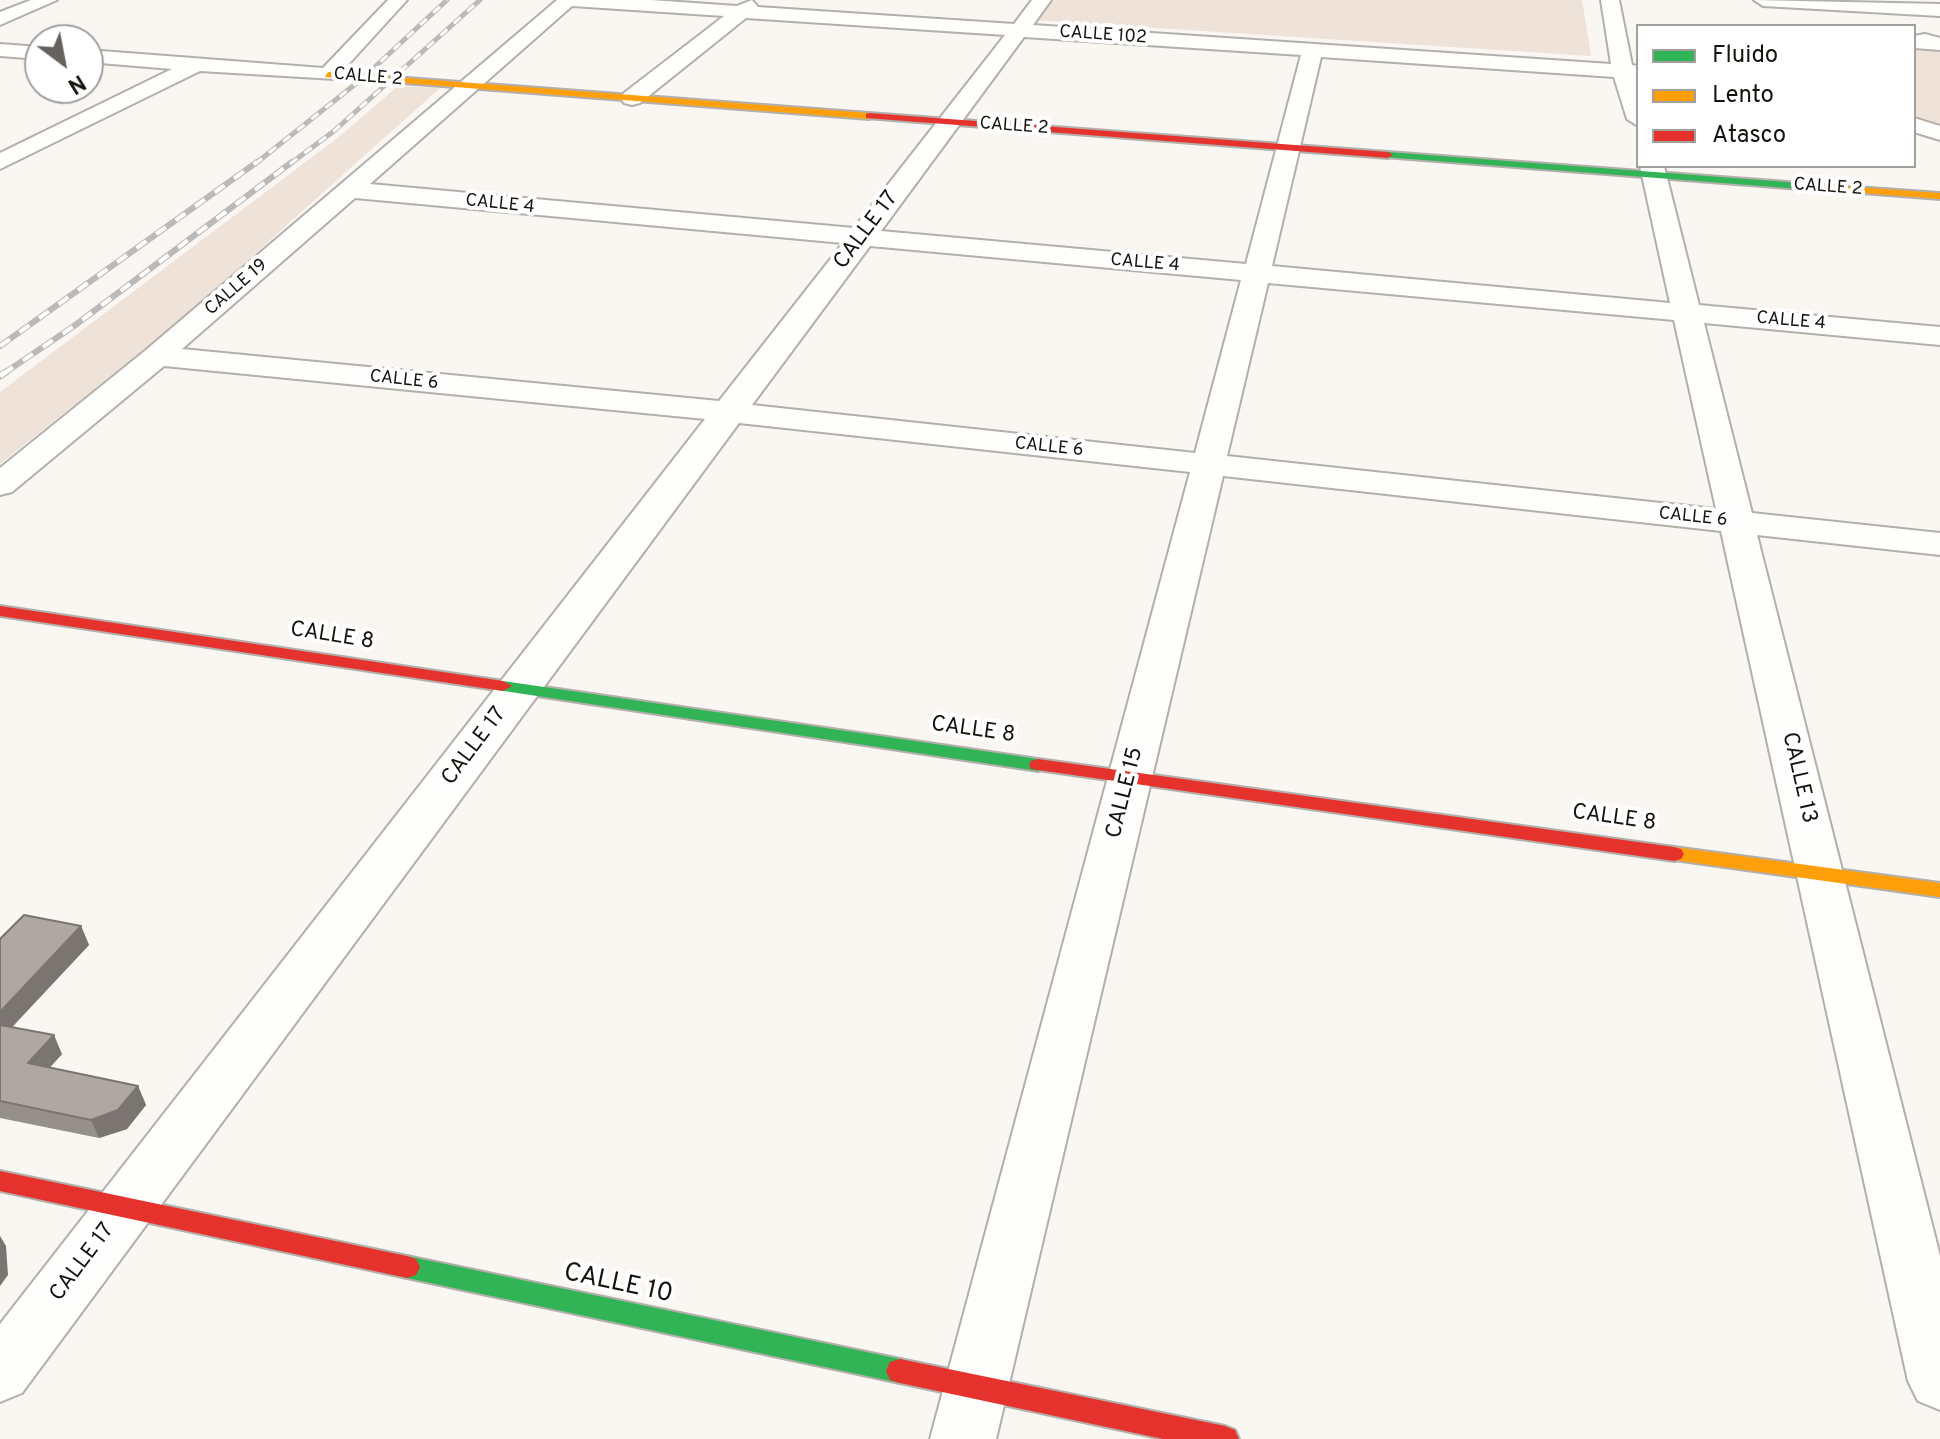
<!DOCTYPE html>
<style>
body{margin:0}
#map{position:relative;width:1940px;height:1439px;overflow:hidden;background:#faf6f2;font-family:Overpass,sans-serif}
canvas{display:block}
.legend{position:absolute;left:1636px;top:24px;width:280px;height:144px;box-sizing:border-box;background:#fff;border:2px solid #a2a09f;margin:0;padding:10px 14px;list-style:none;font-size:24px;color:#16120e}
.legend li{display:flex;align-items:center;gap:16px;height:40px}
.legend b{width:40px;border:2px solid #a2a09f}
.north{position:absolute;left:24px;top:24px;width:80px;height:80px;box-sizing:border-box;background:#fff;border:2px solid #a2a09f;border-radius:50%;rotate:148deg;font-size:22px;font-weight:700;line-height:32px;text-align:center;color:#16120e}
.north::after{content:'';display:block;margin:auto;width:28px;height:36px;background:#66625e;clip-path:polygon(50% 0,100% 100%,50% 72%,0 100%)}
</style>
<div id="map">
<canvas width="1940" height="1439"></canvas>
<ul class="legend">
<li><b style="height:10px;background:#30b455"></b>Fluido</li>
<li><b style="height:10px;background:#ff9f0a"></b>Lento</li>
<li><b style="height:10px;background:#e5322d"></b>Atasco</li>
</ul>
<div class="north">N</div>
</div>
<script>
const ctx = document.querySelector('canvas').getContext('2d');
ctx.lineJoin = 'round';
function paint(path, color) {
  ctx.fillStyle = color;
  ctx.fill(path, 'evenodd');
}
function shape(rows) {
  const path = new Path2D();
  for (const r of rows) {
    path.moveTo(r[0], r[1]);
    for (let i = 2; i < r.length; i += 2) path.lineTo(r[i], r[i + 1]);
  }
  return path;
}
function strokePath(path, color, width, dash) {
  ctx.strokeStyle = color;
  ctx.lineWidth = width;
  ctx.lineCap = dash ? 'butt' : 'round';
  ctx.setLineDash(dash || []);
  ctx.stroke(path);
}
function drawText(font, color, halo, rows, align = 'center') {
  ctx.font = font + ' Overpass,sans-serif';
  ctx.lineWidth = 8;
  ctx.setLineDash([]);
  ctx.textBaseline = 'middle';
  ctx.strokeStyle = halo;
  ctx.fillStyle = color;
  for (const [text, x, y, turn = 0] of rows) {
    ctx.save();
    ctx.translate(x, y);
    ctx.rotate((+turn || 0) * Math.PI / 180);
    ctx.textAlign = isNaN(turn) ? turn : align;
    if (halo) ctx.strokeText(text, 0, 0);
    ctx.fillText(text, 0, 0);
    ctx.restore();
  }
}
const green = shape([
 [1047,0,1582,0,1591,56,1032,20],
 [1921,48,1940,50,1940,126,1914,118,1914,50],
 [398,86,440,88,175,325,0,464,0,392,340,136]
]);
const street = shape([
 [31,0,57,0,0,25,0,12,31,0],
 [388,0,407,0,335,79,200,71,0,169,0,153,172,69,88,62,88,50,323,68,388,0],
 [557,0,651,0,737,6,752,0,758,7,1014,24,1032,0,1051,0,1033,25,1611,64,1601,0,1619,0,1632,65,1638,66,1638,126,1627,119,1614,77,1321,57,1272,266,1670,303,1640,166,1664,166,1699,305,1940,327,1940,345,1704,323,1752,513,1940,533,1940,555,1757,535,1940,1256,1940,1410,1918,1401,1908,1381,1721,531,1223,476,996,1439,930,1439,1190,472,739,423,22,1393,0,1402,0,1324,705,419,164,366,12,492,0,495,0,468,146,350,557,0],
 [572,6,724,16,624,93,621,98,624,103,632,105,640,103,746,18,1005,35,854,228,370,184,572,6],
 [1024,37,1301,55,1246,264,881,231,1024,37],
 [355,198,843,243,719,401,182,349,355,198],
 [870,246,1241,280,1195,453,752,405,870,246],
 [1268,283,1674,320,1716,509,1227,456,1268,283],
 [1754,0,1940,4,1940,16,1763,6,1754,0],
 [1925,34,1940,38,1940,50,1914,48,1914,36,1925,34],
 [0,44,40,47,40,59,0,56,0,44],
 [1914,118,1940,126,1940,140,1914,132,1914,118]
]);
const fast = shape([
 [1388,152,1814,184,1819,187,1814,190,1384,157,1383,155,1388,152],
 [503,681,1038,759,1047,765,1038,771,497,690,494,686,503,681],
 [407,1256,900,1359,910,1362,914,1371,910,1380,900,1383,407,1278,398,1275,394,1267,398,1259,407,1256]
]);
const slow = shape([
 [328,72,869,113,874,116,869,119,325,77,328,72],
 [1814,184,1940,193,1940,199,1810,189,1810,185,1814,184],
 [1674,847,1940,883,1940,897,1667,859,1664,854,1667,849,1674,847]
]);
const jam = shape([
 [869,113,1388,152,1393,155,1388,158,866,118,866,114,869,113],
 [0,606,503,681,512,686,503,691,0,616,0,606],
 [1038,759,1674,847,1681,849,1684,854,1681,859,1674,861,1031,769,1029,765,1031,761,1038,759],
 [0,1171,407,1256,416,1259,420,1267,416,1275,407,1278,0,1191,0,1171],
 [900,1359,1225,1426,1235,1430,1239,1439,1163,1439,900,1383,890,1380,886,1371,890,1362,900,1359]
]);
const railFar2 = shape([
 [255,164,363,78,447,0],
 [290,164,334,131,480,0]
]);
const railFar1 = shape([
 [0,346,257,162],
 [3,374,74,326,292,162]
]);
const rail = shape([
 [0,376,6,372]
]);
const wall = shape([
 [81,926,89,945,12,1027,62,1054,49,1068,138,1086,146,1105,127,1129,99,1138,0,1118,0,939]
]);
const shadedWall = shape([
 [81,926,89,945,0,1040,0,1012],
 [54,1035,62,1054,37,1082,28,1063],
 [138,1086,146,1105,127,1129,99,1138,91,1120],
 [0,1236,6,1246,8,1275,0,1286]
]);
const building = shape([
 [24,915,81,926,0,1012,0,939,24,915],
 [0,1025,54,1035,28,1063,138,1086,118,1110,91,1120,0,1101,0,1025]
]);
const farStreetnames = [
 ["CALLE 102",1103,36,4],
 ["CALLE 2",368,78,5],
 ["CALLE 2",1014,127,4],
 ["CALLE 2",1828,188,4],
 ["CALLE 4",500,205,6],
 ["CALLE 4",1145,264,5],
 ["CALLE 19",237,288,-41],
 ["CALLE 4",1791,322,5],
 ["CALLE 6",404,381,6],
 ["CALLE 6",1049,448,6],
 ["CALLE 6",1693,518,6]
];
const streetNames = [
 ["CALLE 17",867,231,-53],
 ["CALLE 8",332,637,9],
 ["CALLE 8",973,731,8],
 ["CALLE 17",475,747,-53],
 ["CALLE 13",1798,778,77],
 ["CALLE 15",1126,793,-76],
 ["CALLE 8",1614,819,8],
 ["CALLE 17",83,1263,-53]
];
const nearStreetnames = [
 ["CALLE 10",618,1285,12]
];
paint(green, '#efe2d8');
strokePath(street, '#b3afab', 4);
strokePath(fast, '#b3afab', 4);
strokePath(slow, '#b3afab', 4);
strokePath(jam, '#b3afab', 4);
paint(street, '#fefefd');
paint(fast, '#30b455');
paint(slow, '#ff9f0a');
paint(jam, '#e5322d');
strokePath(railFar2, '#bbbab8', 5);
strokePath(railFar1, '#bbbab8', 6);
strokePath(rail, '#bbbab8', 7);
strokePath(railFar2, '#fff', 3, [9]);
strokePath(railFar1, '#fff', 4, [12]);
strokePath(rail, '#fff', 5, [15]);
paint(wall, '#96908b');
paint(shadedWall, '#7a7571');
paint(building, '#aea7a2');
strokePath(building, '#7a7571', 2);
drawText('18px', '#16120e', '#fff', farStreetnames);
drawText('22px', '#16120e', '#fff', streetNames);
drawText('26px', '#16120e', '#fff', nearStreetnames);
</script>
